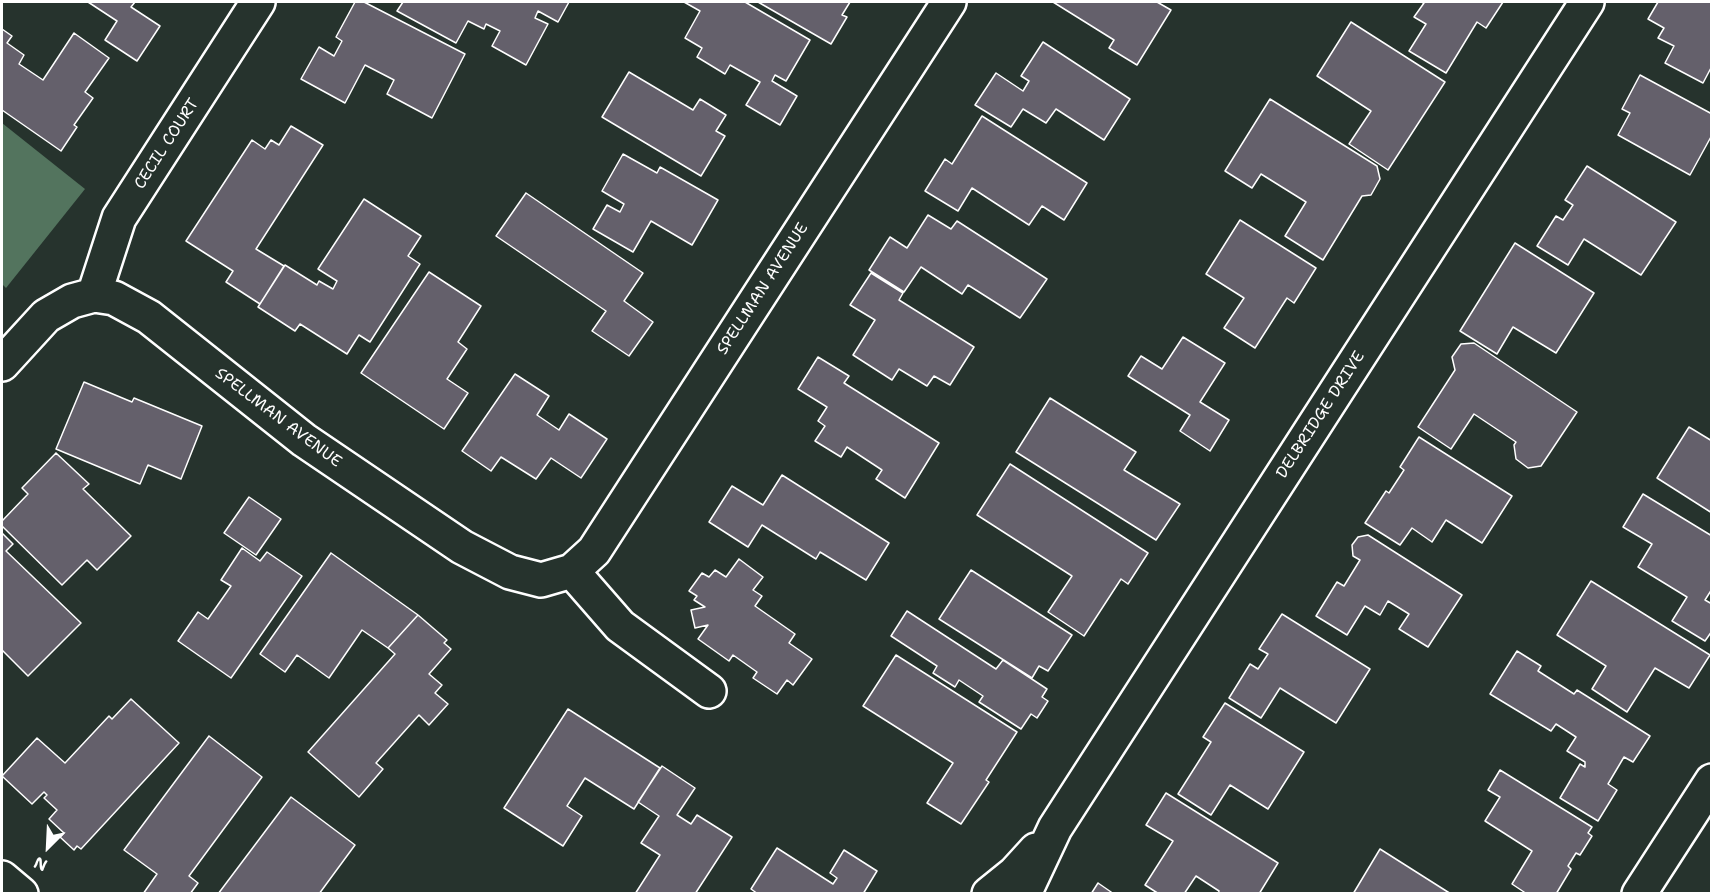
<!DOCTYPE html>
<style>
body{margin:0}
#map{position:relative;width:1713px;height:895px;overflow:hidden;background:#26332d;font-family:"Shantell Sans",sans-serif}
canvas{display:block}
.frame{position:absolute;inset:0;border:3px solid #fff;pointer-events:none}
.north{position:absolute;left:18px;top:817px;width:60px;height:60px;-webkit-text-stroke:4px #26332d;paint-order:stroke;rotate:204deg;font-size:16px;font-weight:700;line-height:24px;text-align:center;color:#fff}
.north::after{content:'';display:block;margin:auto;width:21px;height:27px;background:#fff;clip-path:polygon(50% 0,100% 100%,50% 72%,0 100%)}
</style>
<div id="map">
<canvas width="1713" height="895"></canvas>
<div class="frame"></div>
<div class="north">N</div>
</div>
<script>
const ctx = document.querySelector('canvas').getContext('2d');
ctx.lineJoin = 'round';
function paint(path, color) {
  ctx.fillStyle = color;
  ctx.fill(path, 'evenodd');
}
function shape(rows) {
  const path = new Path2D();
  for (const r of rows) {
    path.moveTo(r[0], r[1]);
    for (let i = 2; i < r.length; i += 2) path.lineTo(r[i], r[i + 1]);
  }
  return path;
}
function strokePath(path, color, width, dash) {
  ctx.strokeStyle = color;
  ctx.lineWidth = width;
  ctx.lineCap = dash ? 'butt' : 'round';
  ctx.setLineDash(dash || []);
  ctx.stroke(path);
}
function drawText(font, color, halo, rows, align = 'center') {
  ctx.font = font + ' "Shantell Sans",sans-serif';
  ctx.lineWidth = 4.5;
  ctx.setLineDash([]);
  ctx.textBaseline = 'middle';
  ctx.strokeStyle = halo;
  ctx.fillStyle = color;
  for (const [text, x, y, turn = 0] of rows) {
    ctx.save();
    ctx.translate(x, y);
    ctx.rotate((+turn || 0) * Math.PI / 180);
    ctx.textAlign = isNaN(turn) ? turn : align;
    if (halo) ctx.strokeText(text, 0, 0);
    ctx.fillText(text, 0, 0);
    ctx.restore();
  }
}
const green = shape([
 [2,123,85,189,6,288,2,284]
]);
const building = shape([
 [88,2,135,2,131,7,160,26,137,61,105,40,117,21,88,2],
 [355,2,364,2,465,54,432,118,387,94,394,80,365,65,345,103,301,79,319,47,334,56,342,41,336,37,355,2],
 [403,2,569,2,558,22,538,11,535,18,548,24,526,65,492,46,500,31,486,24,484,29,468,21,456,43,397,11,403,2],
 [684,2,745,2,810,40,786,81,775,75,772,81,797,96,780,125,746,105,760,82,730,65,725,74,697,57,702,48,685,38,700,11,684,2],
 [758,2,850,2,842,15,847,17,831,44,758,2],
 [1053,2,1157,2,1171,10,1137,65,1109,48,1114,40,1053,2],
 [1421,2,1503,2,1486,28,1477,22,1446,73,1409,51,1426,24,1414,17,1424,3,1421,2],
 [1658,2,1712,2,1712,66,1703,83,1665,63,1674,46,1658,38,1664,28,1648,19,1658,2],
 [1351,22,1445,82,1388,170,1349,144,1371,111,1317,76,1351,22],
 [2,29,12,36,7,43,24,55,19,64,43,80,74,33,109,58,85,92,93,98,74,125,77,127,61,151,2,110,2,29],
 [1043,42,1130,99,1104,140,1056,109,1046,123,1023,109,1011,127,975,105,996,73,1023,91,1029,81,1021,76,1043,42],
 [629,72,693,110,700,99,726,115,716,131,725,136,701,176,602,117,629,72],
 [1640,75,1712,114,1712,135,1690,175,1618,135,1630,113,1622,109,1640,75],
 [1270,99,1377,166,1380,179,1371,195,1362,196,1323,260,1285,236,1306,202,1261,174,1252,188,1225,171,1270,99],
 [982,116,1087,183,1064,220,1042,206,1029,225,972,188,958,211,925,191,945,159,952,164,982,116],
 [291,126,323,145,256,249,284,266,260,304,226,282,233,271,186,241,252,140,265,149,271,140,279,145,291,126],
 [623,154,657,173,660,167,718,200,692,245,651,221,633,252,593,229,607,205,620,212,624,204,602,191,623,154],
 [1587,166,1676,222,1641,275,1584,239,1568,265,1537,246,1556,216,1563,220,1573,205,1565,200,1587,166],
 [526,193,643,273,624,301,653,322,629,356,592,331,606,311,496,236,526,193],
 [364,199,421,236,408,256,420,264,370,342,359,335,347,354,300,324,295,331,258,307,285,265,317,285,319,281,333,289,337,281,318,269,364,199],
 [928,215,951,229,957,221,1047,279,1020,318,968,285,962,294,921,267,904,292,869,270,890,237,907,248,928,215],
 [1240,220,1316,268,1294,303,1287,298,1255,348,1224,328,1244,298,1206,274,1240,220],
 [1515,243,1594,293,1556,353,1513,327,1497,354,1460,331,1515,243],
 [429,272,481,306,458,342,467,349,447,379,468,393,444,429,361,373,429,272],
 [871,273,903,293,899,300,974,347,950,385,934,376,927,386,899,369,892,380,853,355,875,320,850,305,871,273],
 [1183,337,1225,363,1200,402,1229,420,1210,451,1180,431,1190,415,1128,376,1141,356,1162,369,1183,337],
 [1474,343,1577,412,1541,466,1528,468,1516,459,1514,445,1516,442,1474,414,1451,449,1418,427,1455,370,1452,357,1461,344,1474,343],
 [818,357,849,376,844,383,939,443,905,498,876,479,882,470,847,447,841,457,815,441,825,426,818,421,827,407,798,389,818,357],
 [515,374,549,396,537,415,559,430,569,414,607,439,581,478,551,458,536,479,501,457,491,471,462,451,515,374],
 [84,382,132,402,134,398,202,426,181,479,148,465,140,484,56,449,84,382],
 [1050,398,1136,452,1124,470,1180,504,1156,540,1016,452,1050,398],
 [1689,427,1712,441,1712,513,1657,478,1689,427],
 [1419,437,1512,496,1482,543,1446,520,1432,542,1412,528,1400,545,1365,523,1386,491,1389,493,1404,470,1400,467,1419,437],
 [56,453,89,484,83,489,131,536,97,570,87,560,62,585,2,526,2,521,28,494,22,488,56,453],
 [1010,464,1148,553,1128,584,1121,579,1084,636,1048,612,1072,576,977,515,1010,464],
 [782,475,889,543,866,580,820,552,816,559,762,525,748,547,709,522,732,486,763,505,782,475],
 [1643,494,1712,536,1712,589,1705,600,1712,604,1712,631,1705,641,1672,621,1687,597,1638,567,1652,544,1623,527,1643,494],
 [249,497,281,519,256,555,224,533,249,497],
 [2,533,13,544,6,551,81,623,28,676,2,650,2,533],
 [1368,535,1462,595,1428,647,1399,629,1409,614,1388,601,1380,615,1365,606,1347,635,1316,616,1337,582,1344,586,1360,560,1353,556,1352,545,1358,537,1368,535],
 [242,548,260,561,267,552,302,576,231,678,178,641,198,612,208,619,231,586,221,580,242,548],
 [331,553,418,615,388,648,362,630,329,678,297,655,285,672,260,654,331,553],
 [739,559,763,577,753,590,762,596,755,606,795,634,789,643,812,659,793,685,787,680,777,694,753,678,757,672,733,655,729,661,698,639,708,625,695,628,691,610,705,607,694,600,697,596,689,591,702,573,709,577,715,570,726,577,739,559],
 [971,570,1072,635,1048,671,1039,666,1032,678,939,619,971,570],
 [1591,581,1710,655,1689,688,1655,668,1627,712,1592,689,1606,666,1557,635,1591,581],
 [907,611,996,669,1003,660,1047,689,1042,697,1048,701,1037,718,1031,714,1021,729,979,702,983,696,959,680,955,687,933,673,937,666,891,636,907,611],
 [1282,614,1370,669,1336,723,1280,688,1261,718,1229,698,1250,664,1258,669,1268,654,1259,649,1282,614],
 [418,615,447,640,444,643,451,649,429,674,442,685,435,693,448,704,429,725,419,715,376,763,383,769,359,797,308,752,395,654,388,648,418,615],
 [1517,651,1541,666,1538,671,1574,694,1577,690,1650,736,1633,762,1624,757,1608,784,1617,790,1598,821,1560,798,1580,764,1585,767,1585,762,1567,751,1576,737,1556,724,1551,731,1490,694,1517,651],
 [896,655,1017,732,986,780,989,782,961,824,927,803,953,763,863,706,896,655],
 [131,699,179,743,81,849,77,846,74,850,60,837,64,833,49,819,57,810,44,798,47,795,44,792,32,804,2,776,37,738,65,763,109,716,112,719,131,699],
 [1225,703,1304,752,1268,809,1230,785,1211,815,1178,794,1211,742,1203,737,1225,703],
 [568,709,660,768,634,809,585,778,567,806,582,816,563,846,504,808,568,709],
 [209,736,262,777,189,876,198,883,190,894,143,894,157,874,124,850,209,736],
 [662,766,695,788,677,815,691,824,697,815,732,837,695,894,635,894,660,855,641,843,659,816,638,802,662,766],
 [1500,770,1592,827,1588,833,1592,836,1580,855,1576,853,1568,866,1571,869,1556,894,1527,894,1512,884,1532,851,1485,821,1500,797,1488,790,1500,770],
 [1166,793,1278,863,1259,894,1218,894,1219,891,1196,876,1184,894,1159,894,1145,885,1173,841,1146,825,1166,793],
 [291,797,355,845,319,894,218,894,291,797],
 [777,848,833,884,837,878,830,873,844,850,877,871,863,894,758,894,751,889,777,848],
 [1380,849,1451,894,1353,894,1380,849],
 [1098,883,1114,894,1091,894,1098,883]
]);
const minor = shape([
 [94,295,119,218,258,2],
 [2,364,46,316,72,301,94,295,114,298,149,317,304,440,462,547,510,572,541,580,572,571,594,551,949,2],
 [572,571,620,626,709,691],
 [2,878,21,894],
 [989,894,1015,873,1036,850],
 [1024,894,1055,828,1587,2],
 [1639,894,1712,781]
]);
const streetNames = [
 ["CECIL COURT",167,144,-57],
 ["SPELLMAN AVENUE",763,289,-57],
 ["DELBRIDGE DRIVE",1321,415,-57],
 ["SPELLMAN AVENUE",278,418,37]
];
paint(green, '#53745e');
paint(building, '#64606b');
strokePath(building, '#fff', 1.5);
strokePath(minor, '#fff', 38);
strokePath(minor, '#26332d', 33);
drawText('16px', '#fff', '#26332d', streetNames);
</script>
